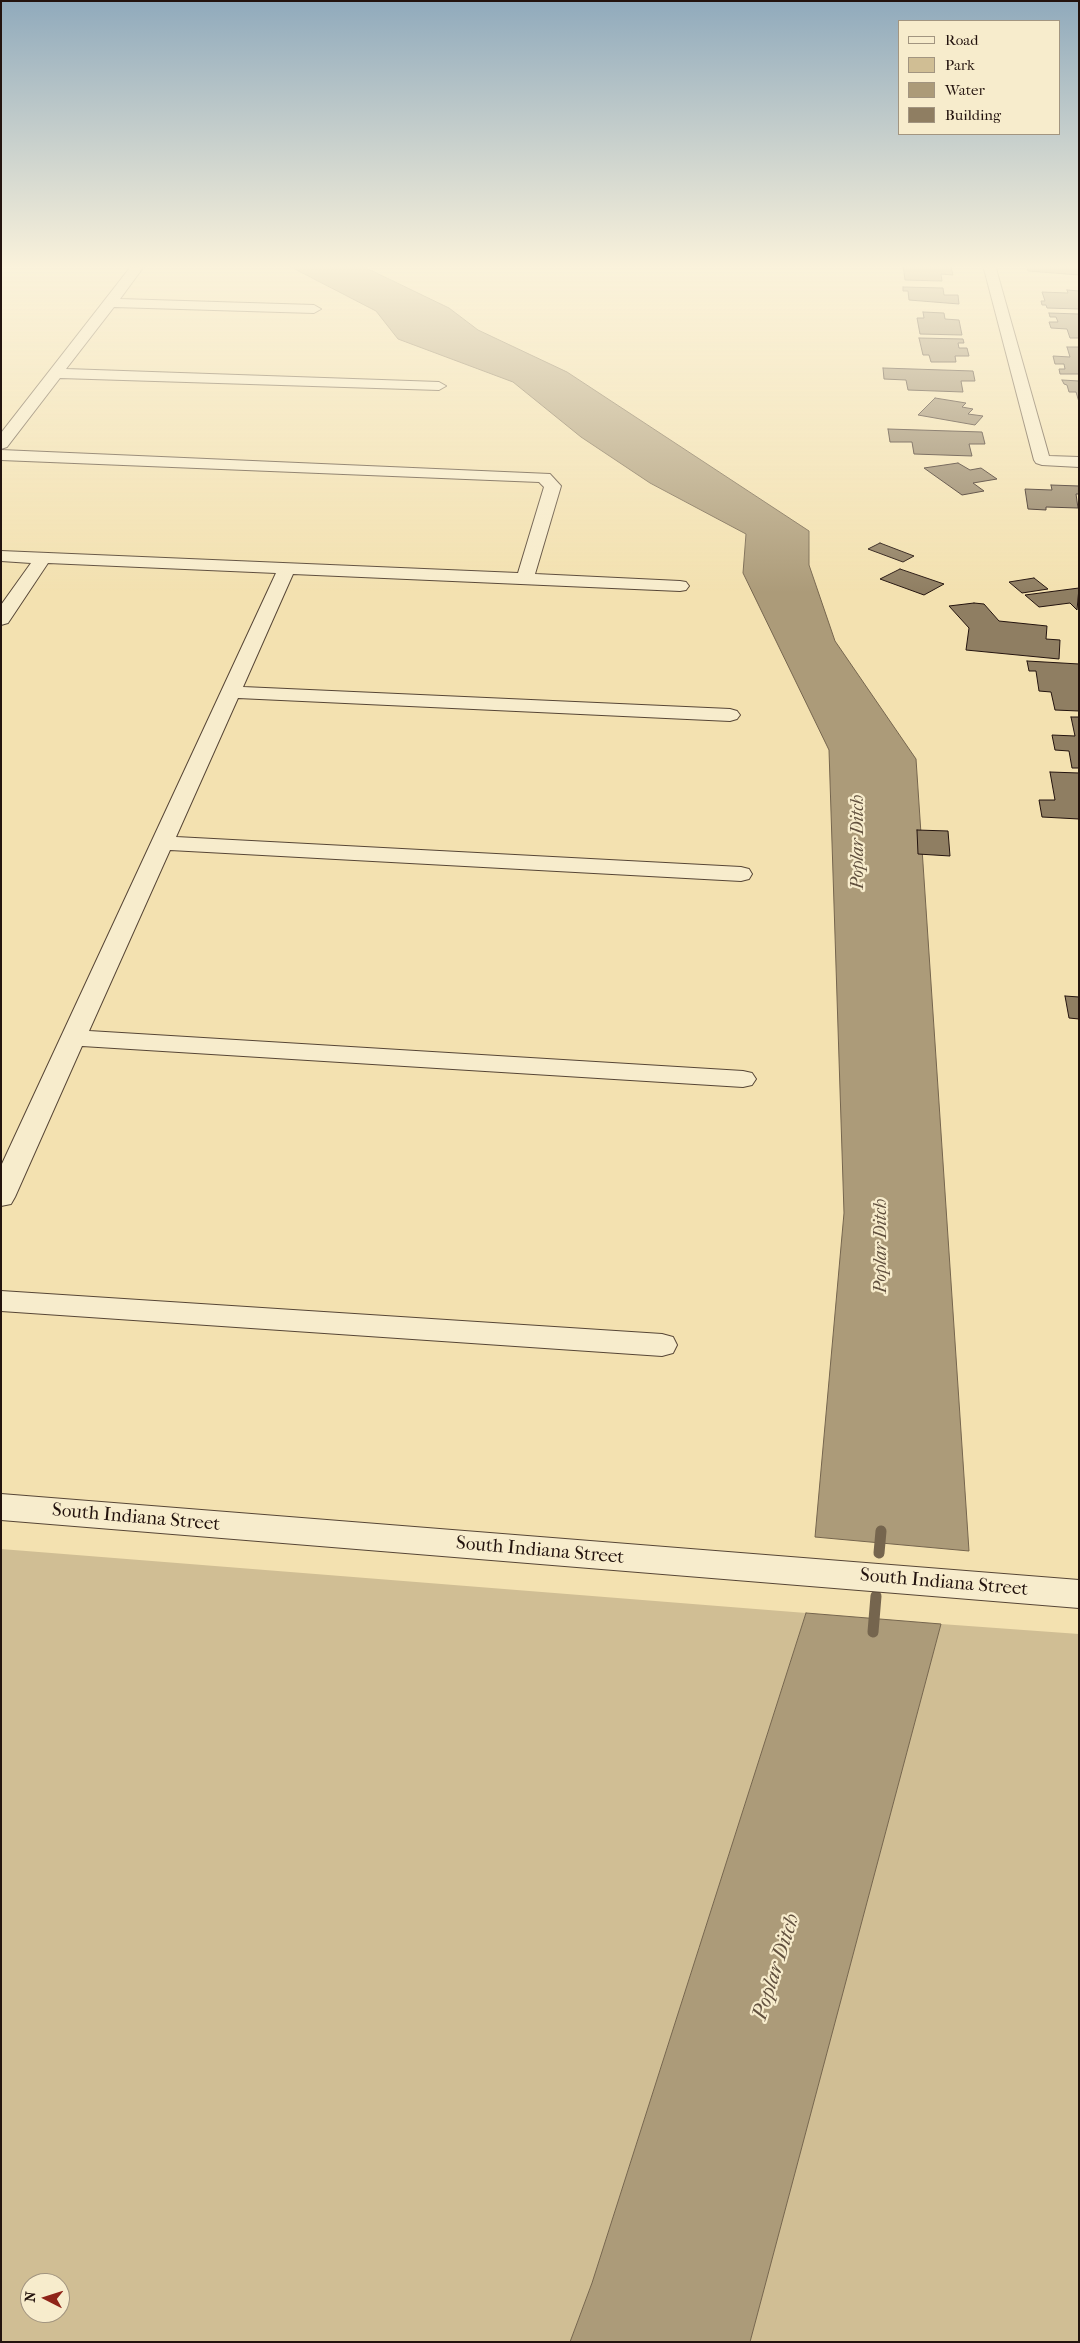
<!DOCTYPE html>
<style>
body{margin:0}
#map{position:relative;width:1080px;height:2343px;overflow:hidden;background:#f3e1b0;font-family:"IM FELL French Canon",serif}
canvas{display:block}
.frame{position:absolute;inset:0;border:2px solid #23130e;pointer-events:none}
.legend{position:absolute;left:898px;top:20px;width:162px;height:115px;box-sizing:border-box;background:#f7eccc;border:1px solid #a29580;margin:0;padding:6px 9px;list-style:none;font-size:15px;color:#23130e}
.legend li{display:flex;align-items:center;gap:10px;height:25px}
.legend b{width:25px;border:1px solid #a29580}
.north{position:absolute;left:20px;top:2273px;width:50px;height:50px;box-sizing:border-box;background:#f7eccc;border:1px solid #a29580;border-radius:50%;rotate:275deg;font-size:14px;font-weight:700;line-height:20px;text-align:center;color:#23130e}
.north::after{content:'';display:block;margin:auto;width:18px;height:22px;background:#8f2418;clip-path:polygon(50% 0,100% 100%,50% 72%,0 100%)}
</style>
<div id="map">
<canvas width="1080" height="2343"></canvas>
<div class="frame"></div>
<ul class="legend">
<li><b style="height:6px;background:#f7eccc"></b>Road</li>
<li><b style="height:14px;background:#d0be94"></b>Park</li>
<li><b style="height:14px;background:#ac9b79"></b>Water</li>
<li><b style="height:14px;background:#8f7e62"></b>Building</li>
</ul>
<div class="north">N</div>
</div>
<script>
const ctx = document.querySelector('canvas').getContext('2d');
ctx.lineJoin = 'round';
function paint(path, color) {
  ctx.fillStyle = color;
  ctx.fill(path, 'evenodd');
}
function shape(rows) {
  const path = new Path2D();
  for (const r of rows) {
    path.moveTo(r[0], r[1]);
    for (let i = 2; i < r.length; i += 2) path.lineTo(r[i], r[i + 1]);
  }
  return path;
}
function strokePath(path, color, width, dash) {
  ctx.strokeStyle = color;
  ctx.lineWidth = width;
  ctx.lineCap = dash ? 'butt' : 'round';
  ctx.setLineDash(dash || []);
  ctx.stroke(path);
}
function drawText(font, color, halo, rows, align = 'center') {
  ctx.font = font + ' "IM FELL French Canon",serif';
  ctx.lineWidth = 4.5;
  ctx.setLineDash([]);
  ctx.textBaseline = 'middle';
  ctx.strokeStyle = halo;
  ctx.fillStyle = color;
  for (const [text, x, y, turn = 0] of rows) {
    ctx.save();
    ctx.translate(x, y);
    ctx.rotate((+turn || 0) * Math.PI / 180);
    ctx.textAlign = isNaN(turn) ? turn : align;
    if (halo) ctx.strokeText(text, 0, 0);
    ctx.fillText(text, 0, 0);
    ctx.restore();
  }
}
const green = shape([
 [1,1549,806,1613,592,2283,570,2342,1,2342],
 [30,2283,60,2283,60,2313,30,2313],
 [941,1624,1079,1634,1079,2342,750,2342]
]);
const water = shape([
 [287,265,360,265,449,308,478,330,567,372,809,531,809,565,835,641,916,759,969,1551,815,1537,844,1213,829,750,743,573,746,534,650,483,581,437,513,382,398,339,376,311,287,265],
 [806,1613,941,1624,750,2342,570,2342,592,2283,806,1613]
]);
const stream = shape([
 [879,1553,881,1531],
 [873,1632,876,1596]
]);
const building = shape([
 [1026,265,1078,265,1079,275,1028,271,1026,265],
 [903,266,951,267,953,275,941,274,942,281,905,280,903,266],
 [903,287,943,288,944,295,958,295,959,304,909,300,908,291,903,291,903,287],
 [1067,290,1079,291,1079,309,1047,308,1046,305,1042,305,1041,301,1045,301,1042,292,1068,293,1067,290],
 [923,312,944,313,945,319,959,320,962,335,920,334,917,318,924,318,923,312],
 [1049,313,1079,314,1079,338,1070,338,1067,329,1051,328,1049,322,1058,322,1056,317,1050,317,1049,313],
 [919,338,963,339,964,343,958,343,959,348,967,348,969,356,955,356,956,362,931,362,929,355,923,355,919,338],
 [1067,347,1079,347,1079,374,1060,374,1059,369,1065,369,1064,364,1055,364,1053,356,1070,357,1067,347],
 [883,368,973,371,975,381,961,381,963,392,908,390,906,380,884,379,883,368],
 [1062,380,1079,381,1079,402,1076,392,1069,392,1067,385,1064,384,1062,380],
 [935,398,966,403,962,407,973,409,968,414,983,416,975,425,918,415,935,398],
 [888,429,982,432,985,444,969,444,972,456,914,454,912,442,890,442,888,429],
 [958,463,970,470,981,468,997,479,973,483,984,491,962,495,924,468,958,463],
 [1051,485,1079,486,1079,494,1076,494,1078,508,1046,507,1046,510,1028,509,1025,489,1052,490,1051,485],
 [880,543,914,556,903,562,868,549,880,543],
 [900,569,944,584,924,595,880,579,900,569],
 [1034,578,1048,589,1022,593,1009,582,1034,578],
 [1079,588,1077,610,1070,603,1039,607,1025,595,1079,588],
 [974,603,984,604,999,621,1047,626,1046,639,1060,640,1059,659,966,650,969,628,949,606,974,603],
 [1027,661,1079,664,1079,711,1055,710,1051,692,1039,691,1036,671,1029,671,1027,661],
 [1071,717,1079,717,1079,768,1072,768,1069,751,1055,750,1052,735,1075,736,1071,717],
 [1050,772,1079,773,1079,819,1042,817,1039,800,1055,800,1050,772],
 [917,830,948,831,950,856,918,854,917,830],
 [1065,996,1079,997,1079,1019,1069,1018,1065,996]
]);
const minor = shape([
 [132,265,145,265,120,299,314,305,321,309,314,313,114,307,66,369,439,382,446,386,439,390,60,378,7,447,1,449,1,433,132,265],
 [983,265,995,265,1049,456,1079,457,1079,467,1042,465,1036,463,1034,460,983,265],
 [1,450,550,474,561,486,535,574,680,581,686,582,689,586,686,590,680,591,293,574,243,687,730,709,737,711,740,715,737,719,730,721,238,698,176,837,741,867,749,869,752,874,749,879,741,881,170,850,89,1031,743,1071,752,1073,756,1079,752,1085,743,1087,82,1046,15,1197,11,1204,1,1206,1,1166,276,573,48,563,8,623,1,625,1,605,31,563,1,561,1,551,518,573,544,487,539,482,1,460,1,450],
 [1,1291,662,1334,673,1337,677,1345,673,1353,662,1356,1,1311,1,1291],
 [1,1494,1079,1580,1079,1608,1,1520,1,1494]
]);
const waterNames = [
 ["Poplar Ditch",859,842,-90],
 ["Poplar Ditch",882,1246,-90]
];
const nearStreetnames = [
 ["South Indiana Street",136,1518,5],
 ["South Indiana Street",540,1551,5],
 ["South Indiana Street",944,1583,5]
];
const nearWaternames = [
 ["Poplar Ditch",777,1967,-72]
];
paint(green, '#d0be94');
paint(water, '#ac9b79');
strokePath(water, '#75654e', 1);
strokePath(stream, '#75654e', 11);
paint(building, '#8f7e62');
strokePath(building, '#23130e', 1);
strokePath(minor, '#574636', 2);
paint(minor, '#f7eccc');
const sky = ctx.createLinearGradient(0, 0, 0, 593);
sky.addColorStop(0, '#90aabc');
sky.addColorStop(0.45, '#faf2db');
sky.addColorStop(1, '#faf2db00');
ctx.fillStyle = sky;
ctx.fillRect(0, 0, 1080, 593);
drawText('italic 18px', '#61503e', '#f7eccc', waterNames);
drawText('19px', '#23130e', '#f7eccc', nearStreetnames);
drawText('italic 21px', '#61503e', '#f7eccc', nearWaternames);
</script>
